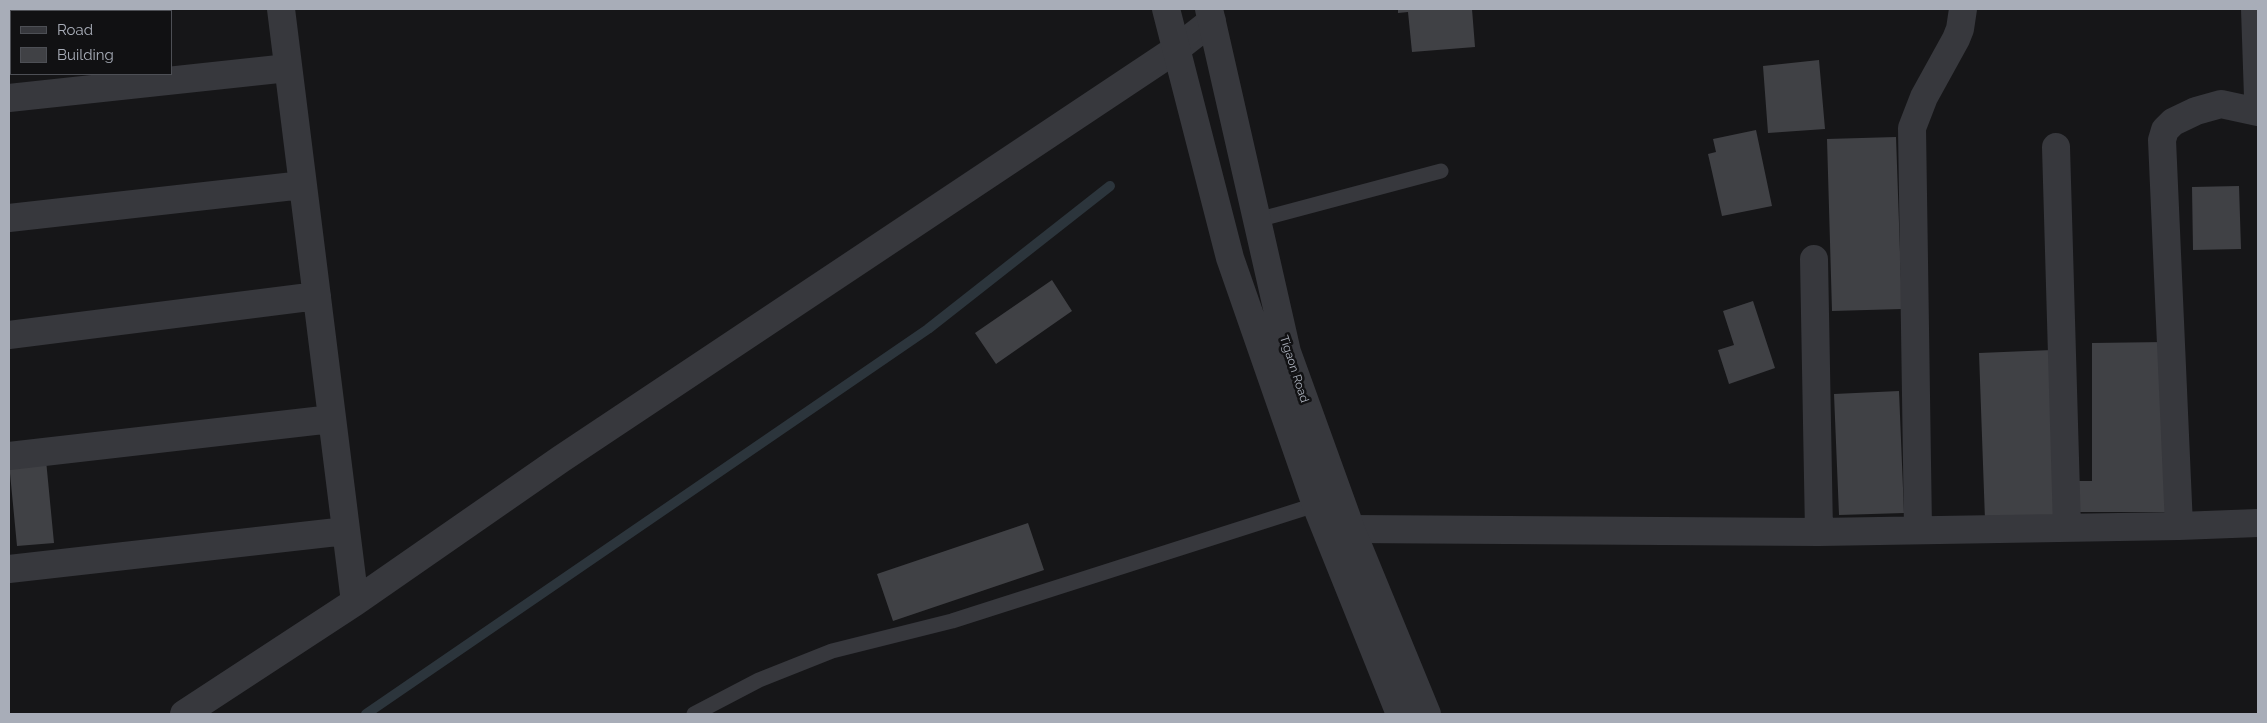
<!DOCTYPE html>
<style>
body{margin:0}
#map{position:relative;width:2267px;height:723px;overflow:hidden;background:#161618;font-family:Raleway,sans-serif}
canvas{display:block}
.frame{position:absolute;inset:0;border:10px solid #a8adb8;pointer-events:none}
.legend{position:absolute;left:10px;top:10px;width:162px;height:65px;box-sizing:border-box;background:#111113;border:1px solid #4d4f55;margin:0;padding:6px 9px;list-style:none;font-size:15px;color:#a8adb8}
.legend li{display:flex;align-items:center;gap:10px;height:25px}
.legend b{width:25px;border:1px solid #4d4f55}
</style>
<div id="map">
<canvas width="2267" height="723"></canvas>
<div class="frame"></div>
<ul class="legend">
<li><b style="height:6px;background:#37383d"></b>Road</li>
<li><b style="height:14px;background:#404145"></b>Building</li>
</ul>
</div>
<script>
const ctx = document.querySelector('canvas').getContext('2d');
ctx.lineJoin = 'round';
function shape(rows) {
  const path = new Path2D();
  for (const r of rows) {
    path.moveTo(r[0], r[1]);
    for (let i = 2; i < r.length; i += 2) path.lineTo(r[i], r[i + 1]);
  }
  return path;
}
function strokePath(path, color, width, dash) {
  ctx.strokeStyle = color;
  ctx.lineWidth = width;
  ctx.lineCap = dash ? 'butt' : 'round';
  ctx.setLineDash(dash || []);
  ctx.stroke(path);
}
function paint(path, color) {
  ctx.fillStyle = color;
  ctx.fill(path, 'evenodd');
}
function drawText(font, color, halo, rows, align = 'center') {
  ctx.font = font + ' Raleway,sans-serif';
  ctx.lineWidth = 5;
  ctx.setLineDash([]);
  ctx.textBaseline = 'middle';
  ctx.strokeStyle = halo;
  ctx.fillStyle = color;
  for (const [text, x, y, turn = 0] of rows) {
    ctx.save();
    ctx.translate(x, y);
    ctx.rotate((+turn || 0) * Math.PI / 180);
    ctx.textAlign = isNaN(turn) ? turn : align;
    if (halo) ctx.strokeText(text, 0, 0);
    ctx.fillText(text, 0, 0);
    ctx.restore();
  }
}
const stream = shape([
 [366,714,928,329,1110,186]
]);
const building = shape([
 [1398,9,1472,9,1475,47,1412,52,1408,12,1398,13],
 [1819,60,1825,129,1768,133,1763,66],
 [1756,130,1772,206,1722,216,1708,154,1716,152,1713,139],
 [1896,137,1902,309,1832,311,1827,139],
 [2239,186,2241,249,2193,250,2192,187],
 [1052,280,1072,311,996,364,975,333],
 [1753,301,1775,368,1729,384,1718,350,1734,345,1723,311],
 [2165,342,2166,512,2069,512,2069,481,2092,481,2092,343],
 [2052,350,2058,517,1985,520,1979,353],
 [1899,391,1904,513,1839,515,1834,394],
 [46,460,54,543,17,546,9,463],
 [1028,523,1044,570,893,621,877,574]
]);
const service = shape([
 [1257,220,1441,171],
 [694,714,759,680,832,651,952,621,1321,503]
]);
const minor = shape([
 [281,9,355,602],
 [2255,9,2258,97],
 [9,98,288,68],
 [2056,147,2067,528],
 [9,218,303,185],
 [1814,259,1819,532],
 [9,335,317,296],
 [9,456,332,419],
 [2179,526,2162,140,2165,130,2173,122,2196,111,2221,104,2258,112],
 [1351,529,1819,532,2179,526,2258,523],
 [1918,529,1912,128,1924,97,1956,39,1960,29,1963,9],
 [9,569,346,531],
 [184,714,355,602,561,459,1175,50,1212,21]
]);
const tertiary = shape([
 [1166,9,1230,258,1316,505,1400,714],
 [1209,9,1287,352,1351,529,1427,714]
]);
const streetNames = [
 ["Tigaon Road",1294,369,72]
];
strokePath(stream, '#2c353c', 10);
paint(building, '#404145');
strokePath(service, '#37383d', 15);
strokePath(minor, '#37383d', 28);
strokePath(tertiary, '#37383d', 28);
drawText('12px', '#a8adb8', '#111113', streetNames);
</script>
